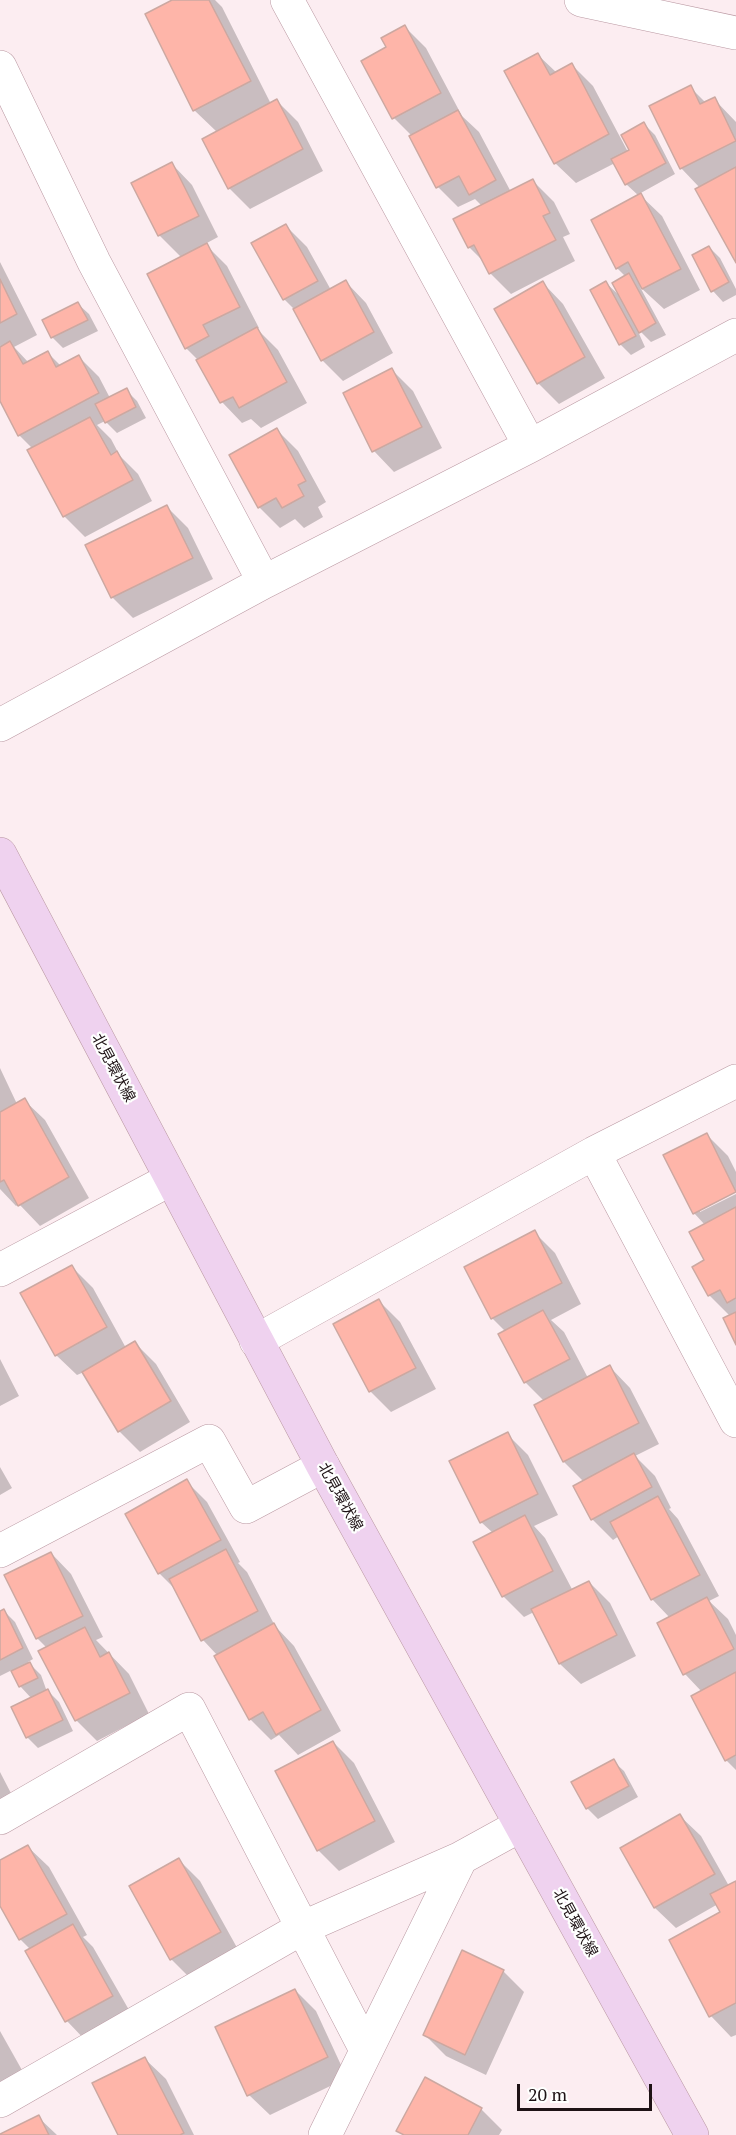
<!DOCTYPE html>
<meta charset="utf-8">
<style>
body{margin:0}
#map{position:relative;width:736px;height:2135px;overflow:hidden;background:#fcedf1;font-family:"PT Serif",serif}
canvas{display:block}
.scale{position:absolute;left:517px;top:2084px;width:135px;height:27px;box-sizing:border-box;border:3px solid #1e1215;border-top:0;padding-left:8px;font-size:18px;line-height:21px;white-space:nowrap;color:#1e1215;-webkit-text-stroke:4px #fefffe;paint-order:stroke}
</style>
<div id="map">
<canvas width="736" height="2135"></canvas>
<div class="scale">20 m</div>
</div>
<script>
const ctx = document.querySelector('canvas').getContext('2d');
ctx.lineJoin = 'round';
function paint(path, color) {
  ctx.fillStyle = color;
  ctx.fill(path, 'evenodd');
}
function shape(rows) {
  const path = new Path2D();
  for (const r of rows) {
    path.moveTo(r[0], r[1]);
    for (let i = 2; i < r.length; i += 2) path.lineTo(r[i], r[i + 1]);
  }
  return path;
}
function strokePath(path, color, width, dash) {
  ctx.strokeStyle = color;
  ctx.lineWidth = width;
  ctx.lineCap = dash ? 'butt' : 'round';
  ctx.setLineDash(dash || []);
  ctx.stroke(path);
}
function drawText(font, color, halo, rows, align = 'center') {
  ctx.font = font + ' "PT Serif","Noto Sans JP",serif';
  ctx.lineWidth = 4.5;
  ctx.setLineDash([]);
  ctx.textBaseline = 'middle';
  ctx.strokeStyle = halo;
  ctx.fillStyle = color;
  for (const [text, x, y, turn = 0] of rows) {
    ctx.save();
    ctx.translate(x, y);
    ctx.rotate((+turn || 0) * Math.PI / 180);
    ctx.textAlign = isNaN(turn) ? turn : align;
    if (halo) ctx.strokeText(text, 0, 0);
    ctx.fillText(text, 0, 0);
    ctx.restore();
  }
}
const shadow = shape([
 [175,0,215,0,222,7,271,104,277,101,298,122,323,171,250,209,229,188,217,132,194,110],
 [405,27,426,48,462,116,479,132,511,192,533,181,554,202,570,234,563,237,575,261,511,294,490,273,484,262,469,247,482,206,475,199,458,207,438,187,412,136,394,118,389,47],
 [538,55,557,73,572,65,593,86,628,152,644,124,655,135,675,174,639,194,662,216,700,290,664,309,640,287,666,335,651,342,636,327,645,347,631,355,620,344,606,283,621,297,626,277,617,268,639,196,626,184,615,163,576,183,555,163],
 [690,87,706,103,714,99,736,122,736,260,700,188,681,168],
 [172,164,192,185,218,237,205,244,227,266,259,328,257,329,278,350,307,403,261,428,251,419,242,423,222,402,199,361,186,348,182,258,160,236,133,184],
 [286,226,307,247,331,290,346,282,366,303,393,353,343,381,322,360,296,311,284,299],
 [709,247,720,258,736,289,736,295,723,302,713,291],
 [0,262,37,335,14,347,29,363,48,353,61,366,79,357,99,377,110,398,126,390,137,401,146,418,117,433,105,421,97,425,111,439,120,456,138,474,152,501,85,537,64,516,33,449,19,435,0,398],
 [543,283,563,304,605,378,559,404,538,383],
 [78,304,89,314,98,331,63,348,52,337],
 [392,370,413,391,442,448,394,472,374,451,345,394],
 [277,430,298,451,326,502,318,507,323,517,304,528,295,519,280,528,259,507],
 [167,507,188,528,213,579,133,618,112,597],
 [0,1068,17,1104,24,1100,45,1120,89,1198,40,1226,19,1204,16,1206,0,1189],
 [707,1135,728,1156,736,1172,736,1191,700,1209,700,1212,736,1194,736,1341,730,1316,709,1295,694,1268,706,1261,705,1225,694,1213],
 [534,1232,555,1253,581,1304,551,1320,564,1332,588,1378,610,1367,630,1388,659,1444,635,1456,655,1476,671,1508,669,1509,678,1519,719,1596,709,1601,728,1619,736,1635,736,1770,726,1760,702,1692,685,1674,670,1618,652,1599,619,1536,613,1540,592,1519,584,1482,564,1462,536,1405,544,1401,525,1382,505,1331,492,1318,466,1268],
 [72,1267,93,1288,126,1348,135,1343,156,1364,190,1422,140,1452,119,1431,84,1372,77,1375,56,1355],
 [379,1301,400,1322,436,1389,391,1412,370,1391,336,1324],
 [0,1359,19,1396,0,1406],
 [507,1434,528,1455,558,1515,534,1526,545,1538,573,1591,589,1582,610,1603,636,1656,581,1684,560,1664,534,1612,524,1617,503,1596,493,1533,481,1522],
 [0,1467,12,1488,0,1495],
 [186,1481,207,1502,240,1562,238,1563,247,1572,275,1626,294,1646,341,1731,298,1755,279,1735,271,1740,250,1719,218,1656,203,1640,177,1591,160,1574,127,1514],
 [51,1553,71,1574,103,1637,96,1640,129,1674,149,1714,97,1741,76,1720,47,1648,37,1638],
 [4,1611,15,1622,33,1659,28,1662,41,1675,46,1689,59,1702,73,1731,38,1748,27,1737,32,1699,20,1686,12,1670,0,1676,0,1613],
 [333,1742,354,1763,395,1842,339,1871,318,1850],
 [613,1761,624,1771,638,1797,598,1819,587,1808,573,1783],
 [0,1772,14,1799,0,1807],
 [680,1816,701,1836,729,1886,736,1883,736,2035,731,2037,711,2016,722,1913,718,1904,676,1928,655,1908],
 [28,1847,49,1867,87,1935,83,1937,93,1947,133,2017,87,2042,67,2021,27,1951,30,1949,20,1939,0,1903,0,1862],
 [179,1860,200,1881,240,1953,192,1980,171,1959],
 [503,1971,524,1992,486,2075,446,2056,425,2035],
 [295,1990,316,2011,347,2078,270,2115,249,2095],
 [0,2031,27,2079,0,2094],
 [145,2059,166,2079,194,2135,120,2135],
 [481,2109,502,2130,499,2135,403,2135,398,2130],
 [38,2117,57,2135,2,2135]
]);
const building = shape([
 [172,0,209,0,251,81,193,111,145,14,172,0],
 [405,25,441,93,392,119,361,61,386,47,381,38,405,25],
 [538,53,550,75,572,63,609,134,554,164,504,71,538,53],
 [691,85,700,104,715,97,736,141,680,169,649,106,691,85],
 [277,99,303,149,228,189,202,139,277,99],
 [458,110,496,180,469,195,459,176,436,188,409,136,458,110],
 [644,122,666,163,625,185,611,159,629,150,621,135,644,122],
 [172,162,199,216,158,236,131,183,172,162],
 [736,167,736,263,695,189,736,167],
 [533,179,550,213,543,216,556,240,489,274,474,245,468,248,453,219,533,179],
 [641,193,681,269,642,289,628,262,616,269,591,220,641,193],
 [286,224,318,281,283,300,251,243,286,224],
 [207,243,240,307,203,325,209,336,185,349,147,274,207,243],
 [709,246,729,282,711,292,692,255,709,246],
 [629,273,656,323,639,333,612,283,629,273],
 [0,279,17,314,0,323,0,279],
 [346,280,374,332,321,361,293,309,346,280],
 [543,281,585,357,537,384,494,309,543,281],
 [606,281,636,336,619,345,590,290,606,281],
 [78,302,88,320,51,338,42,320,78,302],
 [257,327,287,382,239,408,233,397,220,403,196,360,257,327],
 [10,341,23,364,48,351,56,367,79,355,99,393,18,436,0,401,0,347,10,341],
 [392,368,422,427,372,452,343,393,392,368],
 [127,388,136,407,105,423,95,404,127,388],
 [90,417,111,455,117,451,133,480,63,517,27,450,90,417],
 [277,428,306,481,298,485,304,496,282,508,276,498,258,508,229,455,277,428],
 [167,505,193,558,111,598,85,545,167,505],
 [25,1098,69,1177,18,1206,4,1180,0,1182,0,1112,25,1098],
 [707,1133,736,1192,693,1214,663,1155,707,1133],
 [736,1207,736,1298,727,1303,720,1290,708,1296,692,1267,704,1260,689,1232,736,1207],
 [535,1230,562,1283,491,1319,464,1267,535,1230],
 [72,1265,107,1327,55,1356,20,1293,72,1265],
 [379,1299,416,1368,369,1392,333,1324,379,1299],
 [543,1310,570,1359,524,1383,498,1334,543,1310],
 [736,1312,736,1345,723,1318,736,1312],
 [135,1341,171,1401,118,1432,82,1372,135,1341],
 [610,1365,639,1423,563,1462,534,1405,610,1365],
 [508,1432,538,1494,480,1523,449,1461,508,1432],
 [634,1453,652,1487,591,1520,573,1486,634,1453],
 [187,1479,221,1540,158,1574,125,1514,187,1479],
 [658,1496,700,1575,651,1600,610,1522,658,1496],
 [525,1515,553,1571,502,1597,473,1542,525,1515],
 [226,1549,258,1611,201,1641,169,1579,226,1549],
 [51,1552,83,1616,36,1639,4,1575,51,1552],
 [589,1581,617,1635,559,1664,531,1609,589,1581],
 [707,1597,734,1649,683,1675,657,1623,707,1597],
 [4,1609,23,1648,0,1660,0,1611,4,1609],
 [274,1623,321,1710,276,1735,263,1712,249,1720,214,1656,274,1623],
 [85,1627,100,1657,109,1652,130,1693,75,1721,38,1651,85,1627],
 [30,1662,38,1678,19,1687,11,1671,30,1662],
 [736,1672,736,1755,725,1761,691,1696,736,1672],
 [48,1689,63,1720,26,1738,11,1707,48,1689],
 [333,1741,375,1821,317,1851,275,1771,333,1741],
 [614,1759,629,1786,586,1809,571,1782,614,1759],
 [680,1814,715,1874,654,1908,620,1848,680,1814],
 [28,1845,67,1914,19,1940,0,1906,0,1860,28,1845],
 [179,1858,221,1932,170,1960,129,1886,179,1858],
 [736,1881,736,2003,709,2017,669,1940,720,1912,710,1894,736,1881],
 [73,1924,113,1996,65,2022,25,1951,73,1924],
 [462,1950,504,1970,465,2055,423,2035,462,1950],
 [295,1989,328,2057,247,2096,215,2027,295,1989],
 [145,2057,184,2133,180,2135,118,2135,92,2083,145,2057],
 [425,2077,482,2108,468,2135,404,2135,396,2131,425,2077],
 [39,2115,49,2135,0,2135,0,2134,39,2115]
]);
const minor = shape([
 [287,0,530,446],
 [581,0,736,33],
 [0,67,94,262,264,582],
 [0,725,264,582,530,446,736,335],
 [594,1153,736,1421],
 [0,1270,171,1179],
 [256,1341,594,1153,736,1081],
 [0,1551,209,1441,246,1507,323,1466],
 [0,1818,189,1709,366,2050],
 [0,2101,304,1927,461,1858,521,1825],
 [325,2135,461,1858]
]);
const secondary = shape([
 [0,854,323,1466,692,2135]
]);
const streetNames = [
 ["北見環状線",113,1068,62],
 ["北見環状線",340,1497,61],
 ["北見環状線",575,1923,61]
];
paint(shadow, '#0003');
paint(building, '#feb5a9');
strokePath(building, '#cca8a1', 1.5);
strokePath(minor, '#ba98a2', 34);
strokePath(secondary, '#ba98a2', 34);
strokePath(minor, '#fff', 33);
strokePath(secondary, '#efd2ef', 33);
drawText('15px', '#1e1215', '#fefffe', streetNames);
</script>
